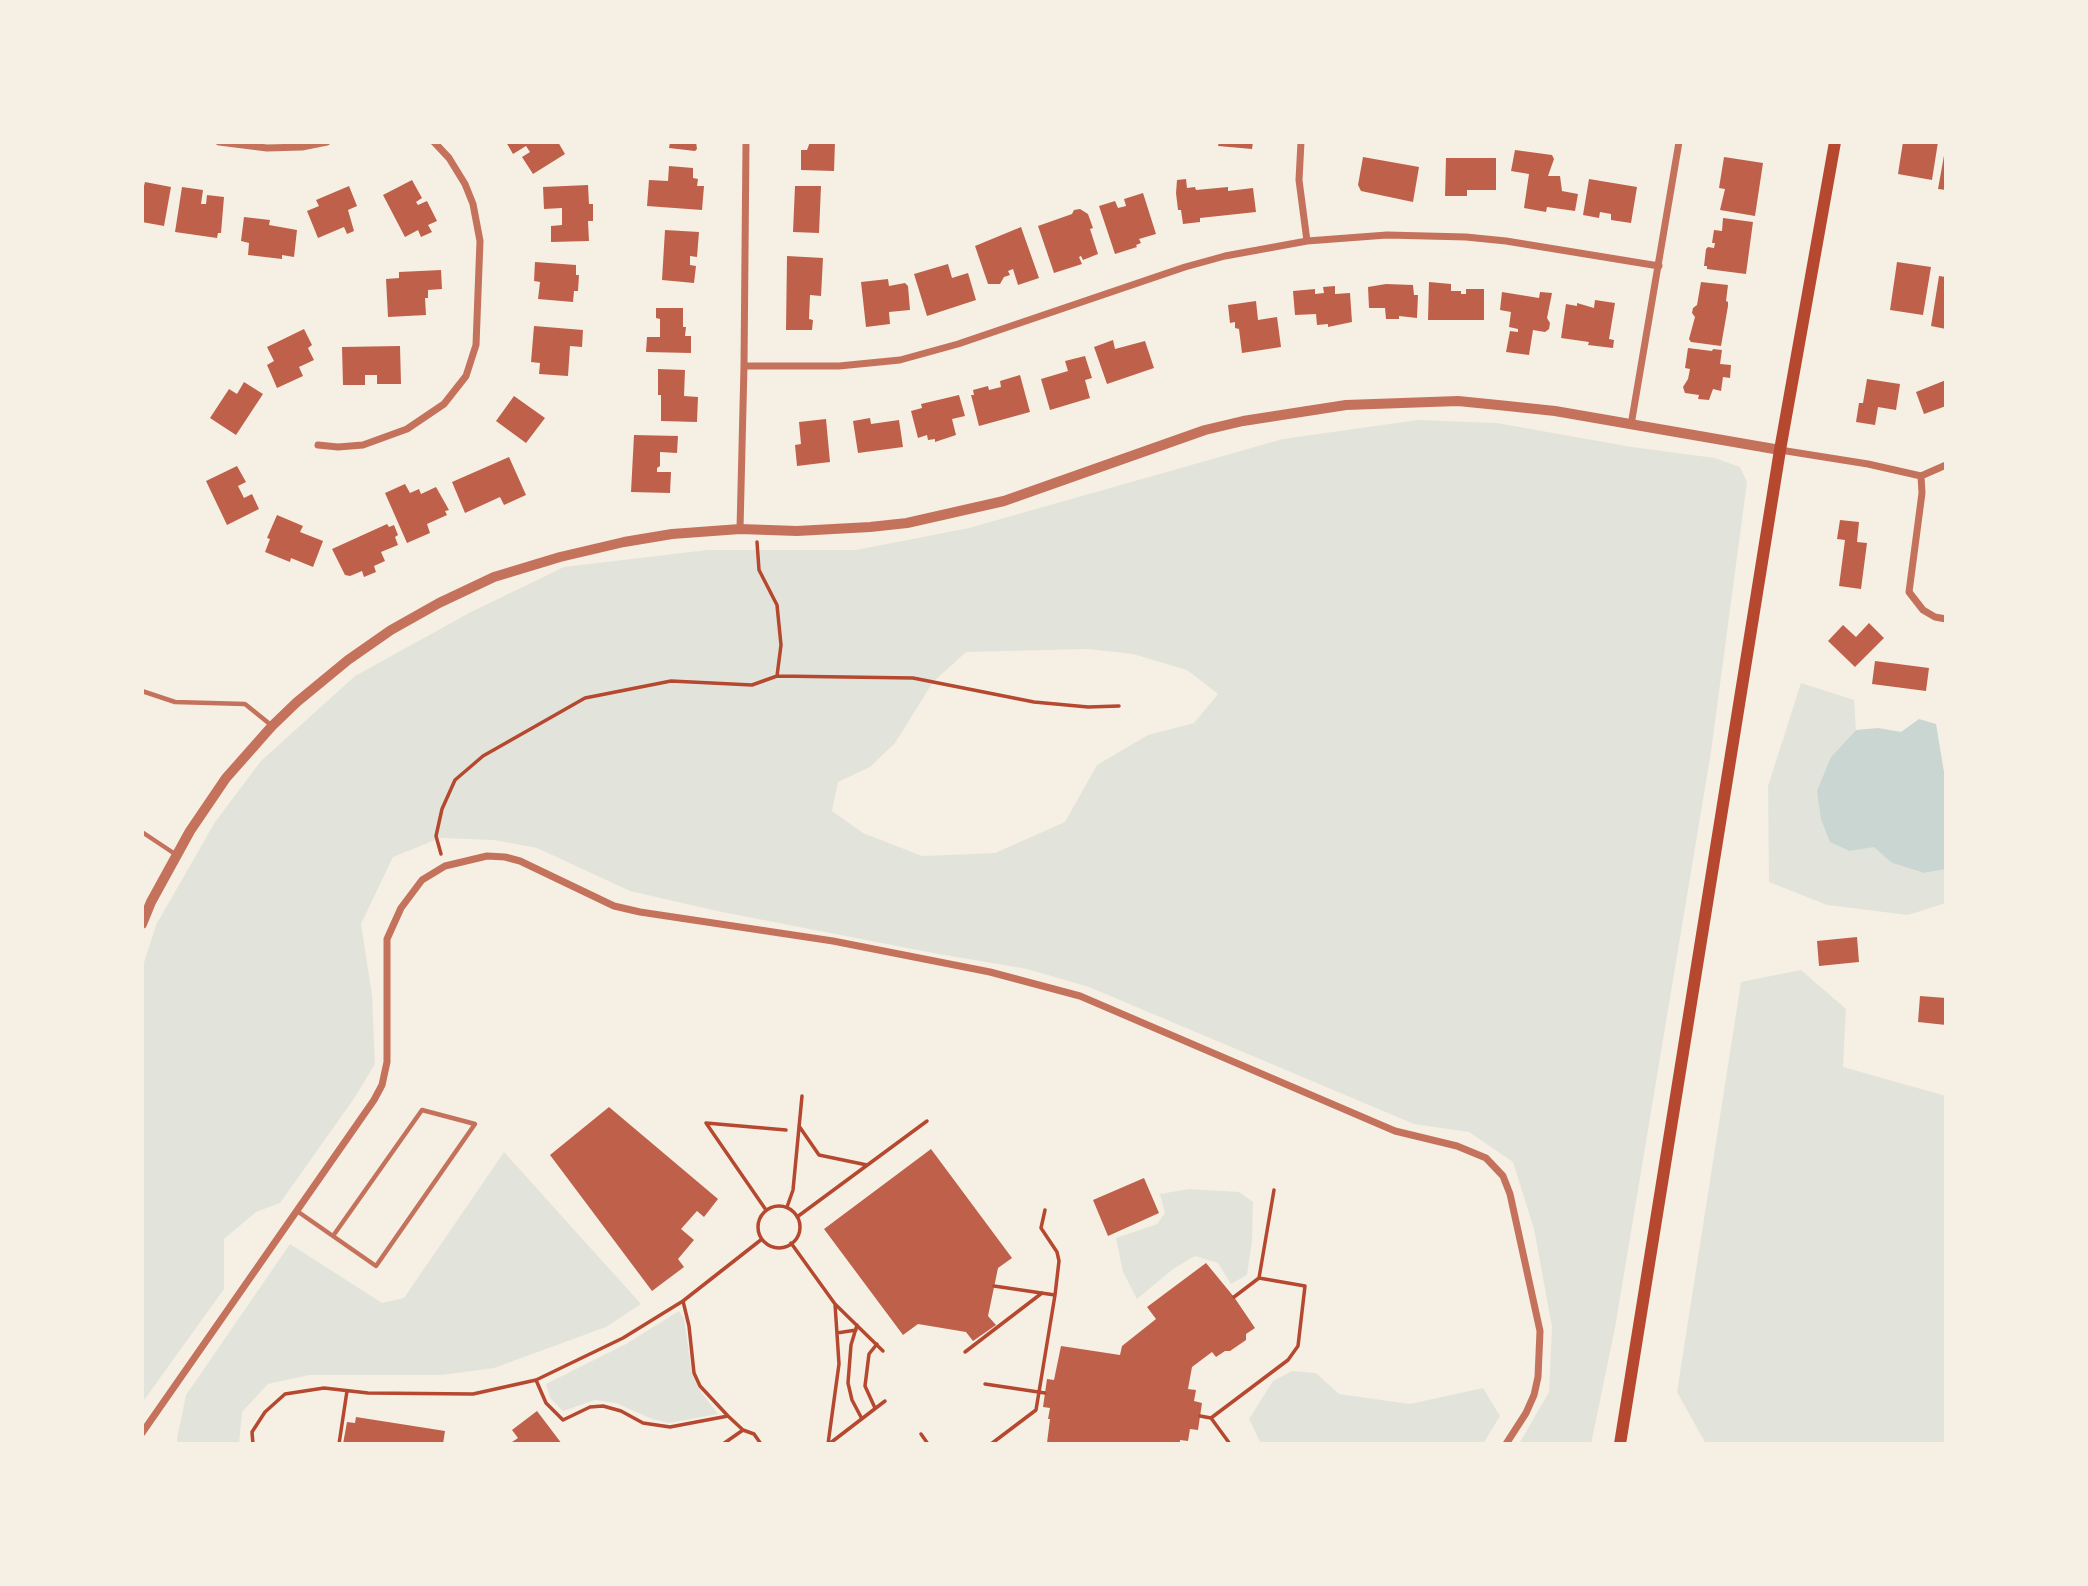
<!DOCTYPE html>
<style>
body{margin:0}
#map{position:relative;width:2088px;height:1586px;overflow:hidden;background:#f6efe4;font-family:Poppins,sans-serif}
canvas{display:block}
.frame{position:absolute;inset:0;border:144px solid #f6efe4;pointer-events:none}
</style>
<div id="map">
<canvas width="2088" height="1586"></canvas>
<div class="frame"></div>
</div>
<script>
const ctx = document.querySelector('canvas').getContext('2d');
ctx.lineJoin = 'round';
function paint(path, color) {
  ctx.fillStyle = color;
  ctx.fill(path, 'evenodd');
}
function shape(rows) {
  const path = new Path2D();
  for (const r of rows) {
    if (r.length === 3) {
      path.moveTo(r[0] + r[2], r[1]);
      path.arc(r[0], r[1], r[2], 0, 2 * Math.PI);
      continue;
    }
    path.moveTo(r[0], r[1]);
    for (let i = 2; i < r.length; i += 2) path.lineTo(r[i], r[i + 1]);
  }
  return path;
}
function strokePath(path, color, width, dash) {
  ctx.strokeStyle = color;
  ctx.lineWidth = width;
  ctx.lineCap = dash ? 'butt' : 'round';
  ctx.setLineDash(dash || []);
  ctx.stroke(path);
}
const green = shape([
 [1418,420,1497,423,1632,447,1715,458,1740,467,1747,482,1711,752,1615,1328,1591,1444,1519,1444,1549,1392,1552,1327,1534,1229,1513,1162,1469,1132,1414,1124,1089,987,1027,969,933,953,717,911,630,891,537,848,494,840,440,838,393,857,361,924,372,995,375,1064,353,1100,280,1203,256,1212,224,1239,224,1289,142,1403,142,969,156,925,215,822,261,761,355,676,471,612,564,567,707,550,856,550,969,528,1283,439],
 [1088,649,1133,654,1187,670,1218,694,1194,723,1148,735,1097,765,1065,822,995,853,922,856,863,833,832,811,838,782,870,767,895,743,933,682,966,652],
 [1801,683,1854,700,1856,730,1831,757,1850,851,1874,846,1892,863,1924,873,1946,869,1946,903,1908,915,1827,905,1769,882,1768,786],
 [1801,970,1846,1009,1843,1067,1946,1096,1946,1444,1706,1444,1677,1392,1741,982],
 [504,1152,641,1304,606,1327,494,1368,441,1375,309,1375,268,1384,242,1412,239,1444,178,1444,177,1439,186,1395,290,1244,382,1303,404,1298],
 [1189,1189,1239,1192,1253,1202,1252,1241,1247,1275,1231,1284,1218,1263,1195,1256,1173,1269,1137,1299,1123,1272,1116,1238,1157,1224,1165,1213,1160,1194],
 [679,1311,684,1318,692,1374,701,1392,718,1414,669,1423,652,1419,616,1403,595,1400,563,1411,550,1398,546,1384,626,1344],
 [1292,1371,1316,1373,1339,1394,1410,1404,1483,1388,1500,1416,1483,1444,1261,1444,1249,1419,1273,1381]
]);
const water = shape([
 [1919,719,1936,724,1946,784,1946,869,1924,873,1892,863,1874,847,1850,851,1830,842,1821,819,1817,791,1831,757,1856,730,1878,728,1901,732]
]);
const building = shape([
 [506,142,558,142,565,154,533,174,522,157,530,152,526,146,513,154],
 [670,142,696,142,697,149,695,151,669,148],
 [810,142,835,142,834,171,801,170,801,150,807,150],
 [1219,142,1253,142,1252,149,1218,146],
 [1903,142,1938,142,1932,180,1898,174],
 [1515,150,1552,155,1554,159,1548,176,1560,176,1562,191,1578,194,1575,211,1547,207,1546,212,1524,208,1529,174,1511,171],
 [1945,150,1946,150,1946,190,1938,189],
 [1363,157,1419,167,1413,202,1361,191,1358,185],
 [1724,157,1763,163,1755,216,1720,210,1725,189,1719,188],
 [1446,158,1496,158,1496,190,1467,190,1467,196,1445,196],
 [669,166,693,168,693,178,698,179,697,186,704,186,702,210,647,206,649,180,668,181],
 [1186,179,1187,188,1195,187,1196,190,1228,187,1228,191,1253,188,1256,212,1200,218,1200,222,1183,224,1181,210,1178,210,1176,193,1177,180],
 [1589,179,1637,187,1631,223,1611,220,1611,214,1600,212,1599,218,1583,215],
 [412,180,422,198,416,202,418,205,427,201,437,221,428,225,432,232,421,237,418,230,405,237,383,195],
 [145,182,171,187,164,226,142,222,142,194],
 [588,185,589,204,593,204,593,221,588,221,589,241,551,242,551,226,562,225,562,208,544,209,543,187],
 [349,186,357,206,348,210,354,231,347,234,344,227,318,238,307,211,319,206,316,200],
 [795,186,821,186,819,233,793,232],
 [182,187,203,190,201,204,206,204,207,195,224,197,221,233,218,233,217,238,175,232],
 [1143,193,1156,234,1139,239,1141,243,1136,245,1137,247,1115,254,1099,206,1115,201,1118,208,1126,206,1124,199],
 [1080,209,1088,214,1093,228,1090,229,1098,254,1083,260,1081,256,1079,257,1082,264,1054,273,1038,226,1072,214,1074,210],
 [244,217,270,220,269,225,297,230,294,257,282,255,282,259,248,255,249,243,241,241],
 [1723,218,1753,222,1746,274,1707,269,1707,266,1704,266,1706,249,1708,247,1714,248,1715,243,1712,243,1714,230,1722,231],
 [1021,227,1039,278,1018,285,1013,269,1008,271,1010,275,1004,277,1000,284,988,284,975,246],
 [665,230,699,232,697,257,690,256,690,265,696,266,694,283,662,280],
 [787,256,823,258,821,296,810,295,809,319,813,320,812,330,786,330],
 [535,262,576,265,576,275,579,275,578,291,574,291,573,302,538,299,540,282,534,281],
 [1897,262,1931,267,1923,315,1890,310],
 [948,264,952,278,968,273,976,300,927,316,914,274],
 [441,270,442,289,428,290,428,298,425,298,426,315,388,317,386,279,399,278,399,272],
 [1939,276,1946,277,1946,329,1931,326],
 [888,279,889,286,905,283,908,286,910,310,889,312,890,324,866,327,861,282],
 [1429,282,1451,284,1451,291,1461,291,1461,294,1466,294,1466,289,1484,289,1484,320,1428,320],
 [1701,282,1728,285,1726,301,1728,302,1728,306,1721,346,1691,342,1689,339,1695,317,1692,313,1693,308,1697,305],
 [1386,284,1413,285,1414,295,1418,295,1417,318,1399,316,1399,319,1386,319,1385,308,1369,308,1368,287],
 [1335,286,1335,294,1350,293,1352,322,1328,327,1328,324,1317,325,1316,314,1295,315,1293,291,1315,289,1315,294,1324,293,1323,287],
 [1502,292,1539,298,1540,292,1552,293,1547,318,1550,323,1549,329,1545,332,1533,330,1529,355,1506,352,1510,331,1518,332,1518,329,1509,327,1511,312,1500,310],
 [1595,300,1615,303,1609,339,1614,340,1613,348,1588,345,1589,342,1561,338,1566,304,1577,306,1577,303,1594,308],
 [1256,301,1258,320,1277,317,1281,347,1242,353,1239,329,1235,328,1235,322,1230,323,1228,305],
 [656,308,683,308,683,327,686,327,685,336,691,336,691,353,646,352,647,337,660,337,660,319,656,318],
 [534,326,583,330,582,347,570,346,568,376,539,374,540,363,531,362],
 [304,329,312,345,308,348,314,360,299,367,303,376,277,388,267,365,274,361,267,347],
 [1113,340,1115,349,1145,341,1154,368,1107,384,1094,347],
 [400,346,401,384,377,384,377,375,365,375,365,385,343,385,342,347],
 [1688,348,1712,351,1713,349,1722,350,1720,364,1731,365,1730,378,1723,377,1721,391,1713,389,1709,400,1698,399,1699,395,1685,393,1683,387,1688,379,1690,369,1685,368],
 [1085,356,1092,378,1085,380,1090,398,1050,410,1041,379,1068,371,1065,361],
 [658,369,685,370,684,396,698,397,697,422,661,421,661,395,658,395],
 [1020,375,1030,412,979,426,971,395,974,395,973,390,988,386,989,390,1001,387,1000,381],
 [1867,379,1900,384,1896,410,1878,407,1875,425,1856,422,1859,403,1863,403],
 [1946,380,1946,406,1924,414,1916,392],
 [244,382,263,394,236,435,210,418,229,389,237,394],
 [959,395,965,416,952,419,956,435,935,442,935,439,928,440,927,435,918,438,911,411,922,408,921,404],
 [514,396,545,418,526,443,496,421],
 [870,418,871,424,899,420,903,447,858,453,853,421],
 [826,419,830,462,797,466,795,445,801,444,799,422],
 [634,435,678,436,677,453,660,452,660,466,657,468,657,472,671,472,670,493,631,492],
 [509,457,526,495,504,505,500,497,465,513,452,482],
 [237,466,246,482,238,486,244,498,252,494,259,509,227,525,206,481],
 [405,484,410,493,419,489,421,494,436,487,449,510,445,511,447,515,427,524,430,533,407,543,385,493],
 [277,515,303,526,300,532,323,541,313,567,291,558,290,562,265,552,270,539,267,538],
 [1840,520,1859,522,1857,542,1867,543,1861,589,1839,586,1845,540,1837,539],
 [387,524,389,527,394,525,398,535,395,537,398,545,381,552,385,561,374,566,376,572,364,577,362,571,350,576,345,575,332,549],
 [1869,623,1884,638,1855,667,1828,641,1843,625,1856,637],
 [1875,661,1929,668,1926,691,1872,684],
 [1857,937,1859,962,1819,966,1817,941],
 [1920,996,1946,998,1946,1025,1918,1022],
 [609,1107,718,1199,704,1217,697,1211,681,1229,694,1240,678,1259,684,1267,652,1291,550,1155],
 [931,1149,1012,1258,998,1268,988,1316,996,1325,973,1341,966,1332,918,1324,903,1335,824,1229],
 [1144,1178,1159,1213,1108,1236,1093,1200],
 [1206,1263,1234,1297,1255,1328,1246,1334,1246,1340,1230,1351,1225,1351,1216,1357,1212,1352,1192,1367,1188,1389,1196,1390,1194,1401,1202,1403,1198,1430,1190,1429,1188,1441,1180,1440,1180,1444,1047,1443,1050,1419,1048,1419,1050,1408,1043,1407,1047,1379,1054,1380,1061,1346,1120,1355,1122,1346,1156,1319,1147,1307],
 [537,1411,562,1444,509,1444,518,1438,512,1430],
 [356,1417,445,1431,443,1444,343,1444,347,1422,355,1423]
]);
const path = shape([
 [777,676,913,678,1034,702,1088,707,1119,706],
 [441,854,436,836,442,809,455,780,483,756,585,698,671,681,752,685,777,676,781,645,777,605,759,570,757,542],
 [799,1126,819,1155,867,1165],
 [779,1227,21],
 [787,1207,793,1190,802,1096],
 [766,1210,706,1123,786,1130],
 [1045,1210,1041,1228,1057,1252,1059,1261,1055,1295],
 [797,1217,927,1121],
 [791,1243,835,1304,883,1351],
 [1234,1297,1259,1278],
 [857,1325,851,1345,848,1383,852,1400,862,1419],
 [837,1333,856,1330],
 [965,1352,1042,1293],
 [536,1380,546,1403,563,1420,590,1407,603,1406,621,1411,643,1423,670,1427,728,1416,700,1386,694,1373,689,1326,683,1301],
 [985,1384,1045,1393],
 [875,1408,865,1386,869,1354,877,1344],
 [728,1416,743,1430],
 [1200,1416,1211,1418],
 [921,1434,928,1444],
 [253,1444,252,1432,265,1412,285,1394,324,1388,368,1393,473,1394,536,1380,623,1338,683,1301,762,1239],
 [339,1444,347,1391],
 [723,1444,743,1430,754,1434,761,1444],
 [828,1444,839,1364,835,1304],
 [829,1444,885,1401],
 [991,1444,1036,1410,1055,1295,994,1286],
 [1230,1444,1211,1418,1288,1360,1298,1346,1305,1286,1259,1278,1274,1190]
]);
const service = shape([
 [142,691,175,702,245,704,271,725],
 [142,832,175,854],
 [297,1211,376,1266,475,1124,422,1110,333,1236]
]);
const minor = shape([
 [219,142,267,148,302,147,327,142],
 [1301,142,1299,180,1307,241],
 [744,366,839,366,900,360,958,344,1185,267,1225,256,1307,241,1387,235,1466,237,1506,241,1659,266],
 [1631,425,1679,142],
 [318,445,338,447,363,445,407,429,444,404,466,376,476,345,480,241,473,204,465,184,449,158,434,142],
 [1780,450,1868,464,1921,476,1946,465],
 [1921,476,1922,493,1909,592,1923,610,1935,617,1946,619],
 [740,529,744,366,746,142],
 [142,1433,374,1100,382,1085,387,1062,387,939,401,908,422,880,445,866,487,856,505,857,520,861,614,906,640,912,833,941,990,972,1080,996,1395,1131,1457,1146,1486,1158,1503,1176,1510,1194,1540,1331,1538,1377,1534,1395,1526,1413,1506,1444]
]);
const tertiary = shape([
 [142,924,151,902,190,831,226,778,272,726,297,702,348,660,391,630,439,603,494,577,560,557,624,542,672,534,740,529,797,531,870,527,907,523,1004,501,1205,430,1243,421,1346,405,1458,401,1498,405,1555,411,1780,450]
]);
const secondary = shape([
 [1620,1444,1780,450,1835,142]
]);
paint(green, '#e2e4dc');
paint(water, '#c9d6d2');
paint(building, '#bf614a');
strokePath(path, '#b5482f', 3.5);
strokePath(service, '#c5725c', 4.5);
strokePath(minor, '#c5725c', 7);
strokePath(tertiary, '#c5725c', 10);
strokePath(secondary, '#b5482f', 12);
</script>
